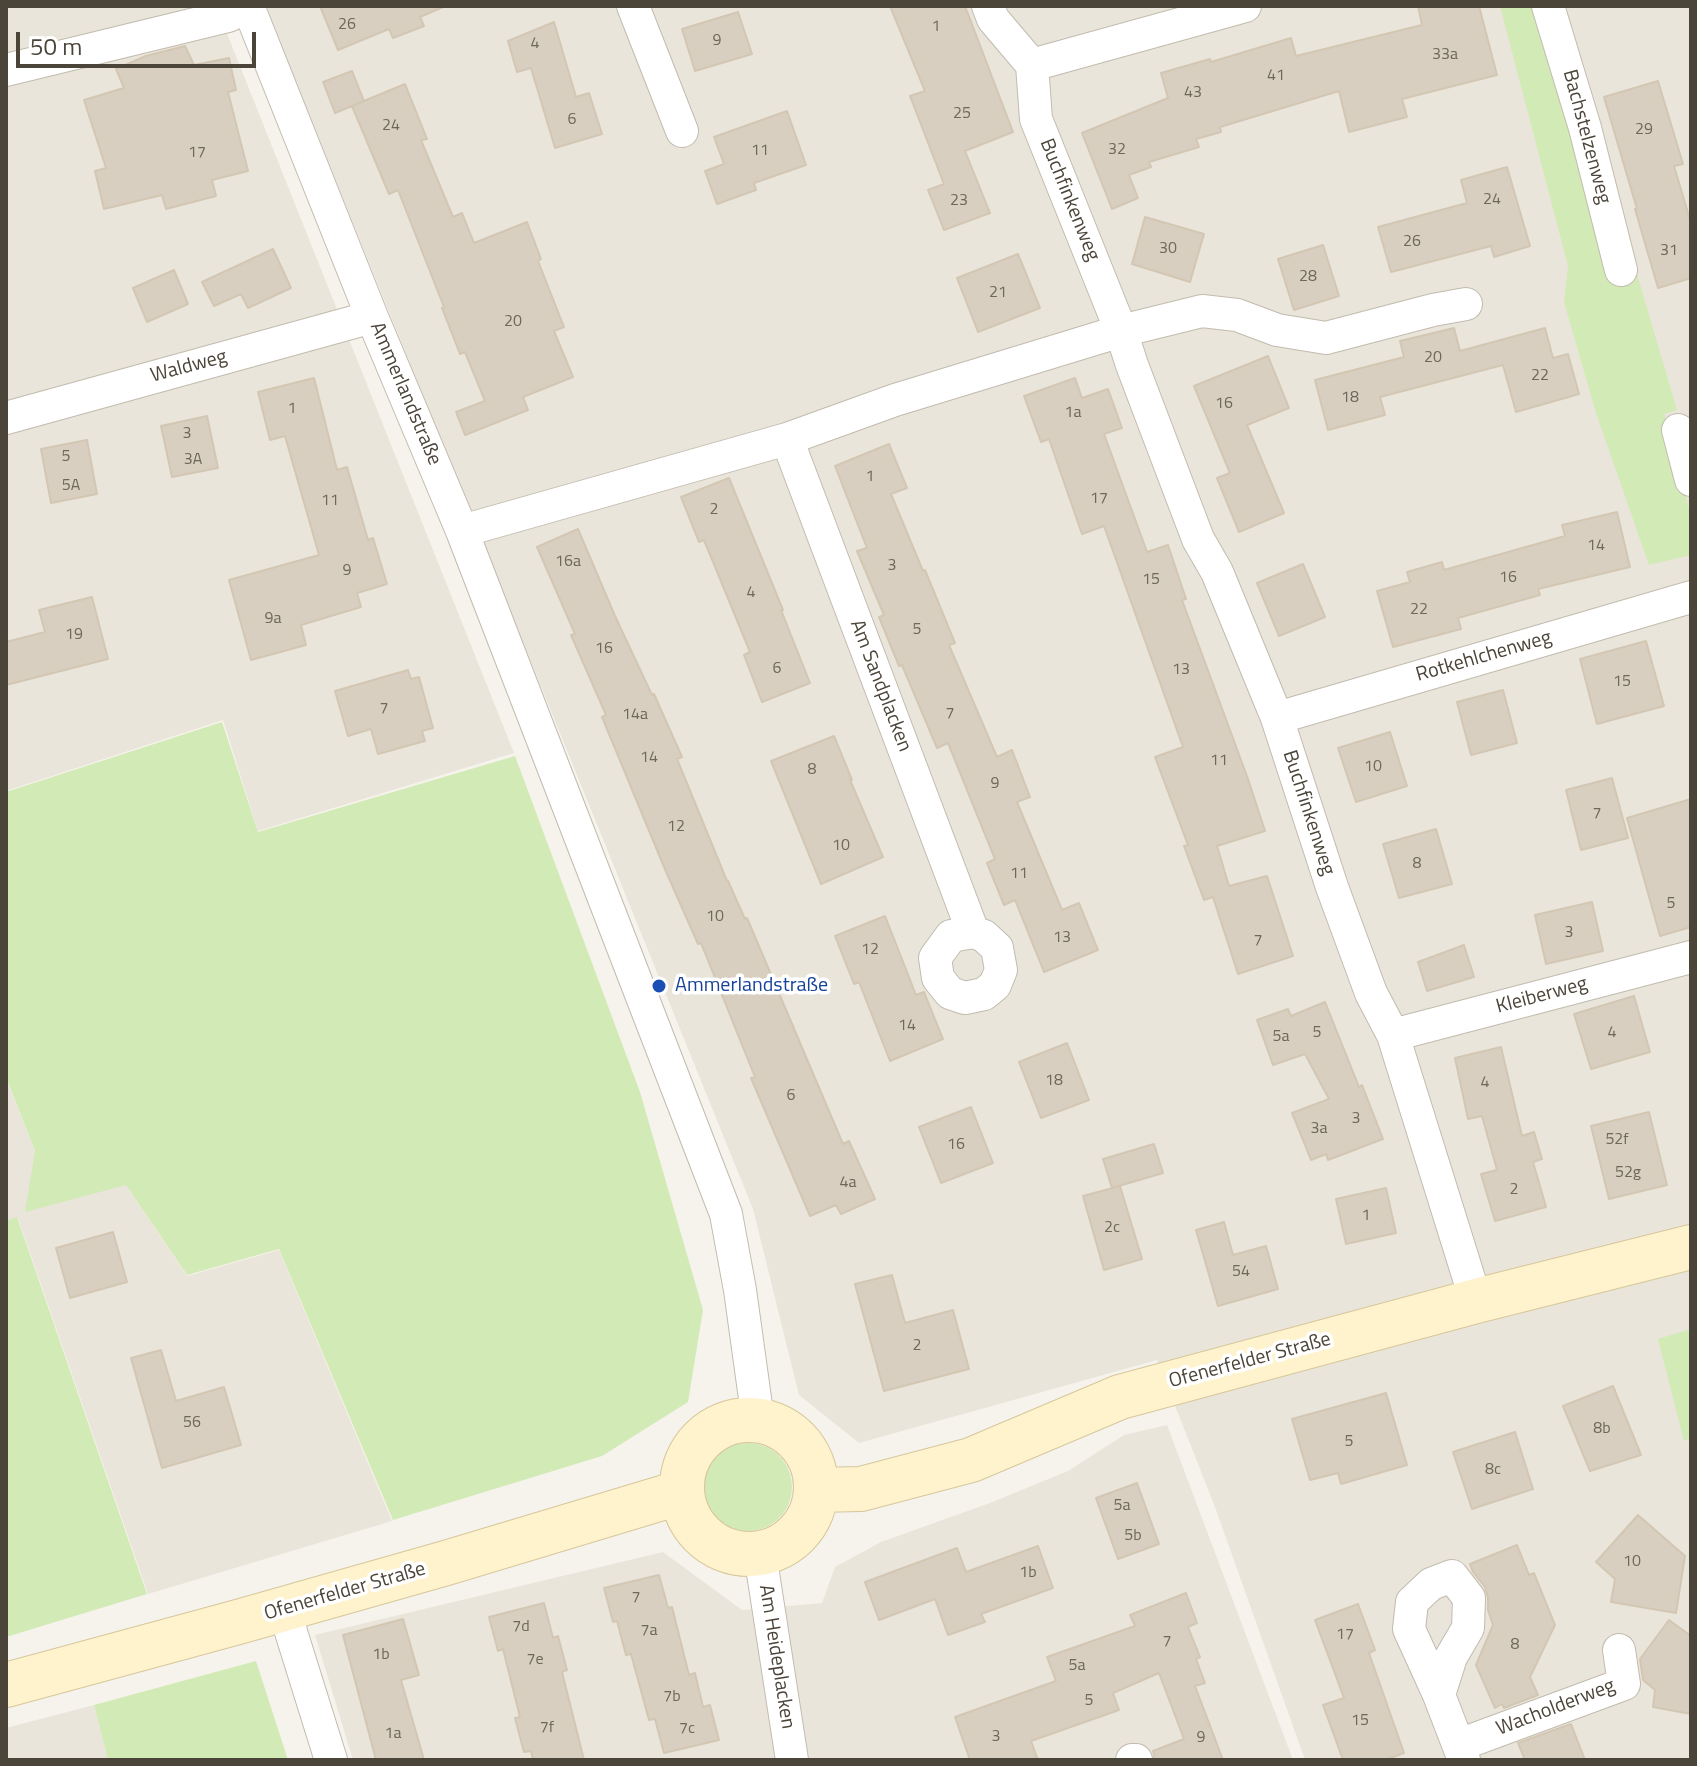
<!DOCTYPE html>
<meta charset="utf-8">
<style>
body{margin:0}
#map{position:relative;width:1697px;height:1766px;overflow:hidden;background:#f6f3ec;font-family:"Titillium Web",sans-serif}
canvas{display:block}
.frame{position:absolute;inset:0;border:8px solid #4b4439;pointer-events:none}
.scale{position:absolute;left:16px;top:32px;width:240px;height:36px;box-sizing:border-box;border:4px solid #4b4439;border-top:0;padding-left:10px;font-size:24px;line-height:28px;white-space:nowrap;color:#4b4439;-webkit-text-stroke:6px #fff;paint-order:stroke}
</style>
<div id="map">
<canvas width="1697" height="1766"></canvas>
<div class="frame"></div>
<div class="scale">50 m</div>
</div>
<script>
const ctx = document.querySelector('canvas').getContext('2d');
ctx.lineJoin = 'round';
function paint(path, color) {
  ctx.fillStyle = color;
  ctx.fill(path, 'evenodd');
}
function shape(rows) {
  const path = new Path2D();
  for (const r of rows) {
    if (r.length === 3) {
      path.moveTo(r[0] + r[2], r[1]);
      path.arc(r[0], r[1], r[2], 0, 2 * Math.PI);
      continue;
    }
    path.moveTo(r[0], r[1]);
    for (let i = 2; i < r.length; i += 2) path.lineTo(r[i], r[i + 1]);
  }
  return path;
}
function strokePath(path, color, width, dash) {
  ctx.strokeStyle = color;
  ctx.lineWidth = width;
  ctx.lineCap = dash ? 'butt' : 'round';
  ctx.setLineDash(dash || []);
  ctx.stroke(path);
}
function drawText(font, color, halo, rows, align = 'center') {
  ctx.font = font + ' "Titillium Web",sans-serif';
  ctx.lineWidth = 7;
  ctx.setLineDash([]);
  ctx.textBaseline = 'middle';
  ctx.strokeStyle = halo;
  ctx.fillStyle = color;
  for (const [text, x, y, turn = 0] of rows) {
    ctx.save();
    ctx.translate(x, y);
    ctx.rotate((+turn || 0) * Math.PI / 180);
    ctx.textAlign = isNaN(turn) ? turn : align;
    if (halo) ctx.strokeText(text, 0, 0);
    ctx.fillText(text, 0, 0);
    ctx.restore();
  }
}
const residential = shape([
 [6,6,216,6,514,753,258,831,223,720,6,791],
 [265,6,1691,6,1691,1760,1305,1760,1215,1507,1157,1360,859,1443,799,1395,753,1209],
 [6,1078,35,1151,126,1185,187,1276,279,1250,392,1521,148,1594,18,1218,6,1221],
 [1167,1425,1293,1760,353,1760,315,1635,663,1552,742,1610,822,1603,835,1567,881,1542,990,1503,1068,1471,1124,1435],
 [94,1705,108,1760,6,1760,6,1728]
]);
const green = shape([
 [1500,6,1547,6,1626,237,1677,410,1664,414,1691,516,1691,555,1649,565,1596,413,1564,302,1568,266],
 [222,722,258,832,515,756,640,1092,703,1310,688,1402,602,1456,393,1520,279,1249,187,1275,126,1185,25,1212,35,1151,6,1077,6,792],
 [17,1217,147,1594,6,1637,6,1221],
 [1691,1329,1691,1438,1684,1441,1658,1339],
 [748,1487,44],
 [256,1661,288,1760,108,1760,94,1705]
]);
const building = shape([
 [320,6,443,6,443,7,420,17,424,26,393,38,389,29,338,50,320,6],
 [890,6,965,6,1013,132,965,151,990,213,944,230,928,190,944,184,910,96,925,91,890,6],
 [1418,6,1479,6,1497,75,1402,99,1407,117,1349,132,1339,91,1220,127,1221,132,1196,139,1199,147,1149,162,1151,167,1129,175,1138,198,1112,209,1082,133,1168,98,1161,73,1210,59,1211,62,1291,38,1296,56,1422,25,1418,6],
 [738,12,752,54,695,71,682,29,738,12],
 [554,22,576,97,589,93,602,134,555,148,531,68,517,72,508,41,554,22],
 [185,46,194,65,229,58,236,90,228,92,248,171,212,180,216,196,166,209,162,195,104,209,95,171,106,168,84,100,124,88,116,69,146,56,185,46],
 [352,71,364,101,335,113,323,82,352,71],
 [1658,81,1683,164,1674,166,1691,223,1691,278,1658,288,1635,209,1637,209,1604,97,1658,81],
 [405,84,427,139,421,140,453,217,462,213,474,243,527,222,541,259,538,261,564,327,554,331,573,377,523,397,528,410,465,435,456,412,485,401,465,352,460,354,442,308,444,307,398,190,389,194,352,106,405,84],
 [787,111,806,165,754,183,756,190,717,204,705,171,724,164,714,137,787,111],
 [1507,167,1530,246,1494,257,1491,246,1391,272,1378,227,1467,203,1461,180,1507,167],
 [1145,217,1204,234,1190,282,1132,264,1145,217],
 [1323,245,1339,296,1294,310,1278,259,1323,245],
 [273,249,291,288,248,308,241,294,214,306,202,282,273,249],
 [1018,254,1040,308,978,332,957,278,1018,254],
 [174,270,188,304,147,322,133,288,174,270],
 [1454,328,1460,351,1545,328,1553,358,1568,354,1579,394,1516,412,1503,365,1380,397,1385,415,1328,430,1315,380,1404,357,1400,341,1454,328],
 [1268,356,1289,408,1247,425,1284,513,1239,532,1217,478,1230,473,1194,386,1268,356],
 [314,378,337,470,347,467,368,540,373,538,387,584,357,593,361,607,301,625,306,645,251,660,229,580,319,555,285,436,270,440,258,392,314,378],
 [1075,378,1082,398,1108,389,1122,428,1104,434,1147,552,1168,545,1186,599,1182,600,1248,779,1265,831,1217,846,1229,886,1267,876,1293,956,1238,974,1213,897,1204,900,1184,846,1188,845,1155,757,1183,747,1104,526,1082,534,1049,439,1041,442,1024,396,1075,378],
 [207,416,218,468,172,477,161,426,207,416],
 [87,440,97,494,51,503,41,449,87,440],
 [889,444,907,488,891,494,923,571,925,570,955,643,949,645,997,757,1012,750,1030,797,1017,802,1062,910,1079,903,1098,950,1044,972,1015,900,1004,905,987,863,995,859,948,743,937,748,902,665,899,666,879,617,884,615,857,551,867,548,835,466,889,444],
 [729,478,783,610,781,610,810,683,762,702,744,655,750,652,704,540,699,542,681,497,729,478],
 [1617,512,1630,567,1538,589,1540,595,1458,618,1461,629,1393,647,1377,591,1410,582,1407,572,1442,562,1444,570,1565,536,1562,525,1617,512],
 [578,529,615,616,652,695,654,694,682,757,677,759,727,881,728,881,745,919,747,918,843,1144,849,1141,875,1199,841,1214,836,1205,810,1216,751,1078,755,1077,701,943,698,944,664,867,602,717,606,715,571,635,575,634,537,547,578,529],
 [1303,564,1325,617,1279,636,1257,583,1303,564],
 [92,597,108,659,6,685,6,642,45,632,39,610,92,597],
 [1646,641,1664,706,1597,724,1580,659,1646,641],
 [408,670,411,679,419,677,433,728,422,731,425,741,378,754,371,729,348,736,335,691,408,670],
 [1503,690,1517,743,1471,755,1457,702,1503,690],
 [1390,732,1407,786,1356,802,1338,748,1390,732],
 [834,736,852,780,850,780,883,857,821,884,771,761,834,736],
 [1612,778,1628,838,1581,850,1566,790,1612,778],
 [1691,799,1691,927,1660,936,1627,818,1691,799],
 [1436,829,1452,884,1399,898,1383,844,1436,829],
 [1592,902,1603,951,1546,964,1535,915,1592,902],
 [885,916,916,995,924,992,943,1039,890,1061,859,982,854,984,835,936,885,916],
 [1464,945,1474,977,1427,991,1418,962,1464,945],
 [1634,996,1650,1052,1591,1069,1574,1014,1634,996],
 [1325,1002,1359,1087,1362,1085,1383,1139,1328,1160,1326,1154,1311,1160,1292,1113,1329,1099,1305,1054,1273,1065,1257,1020,1288,1009,1291,1016,1325,1002],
 [1067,1043,1089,1100,1041,1118,1019,1062,1067,1043],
 [1501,1047,1522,1136,1534,1132,1542,1159,1533,1162,1546,1207,1495,1221,1481,1174,1497,1170,1482,1116,1468,1119,1455,1058,1501,1047],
 [971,1107,993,1163,941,1183,919,1127,971,1107],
 [1649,1112,1667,1185,1609,1199,1591,1126,1649,1112],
 [1154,1144,1163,1173,1112,1188,1103,1159,1154,1144],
 [1120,1186,1142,1259,1104,1270,1083,1196,1120,1186],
 [1386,1188,1396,1233,1346,1244,1336,1199,1386,1188],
 [1224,1222,1233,1255,1266,1246,1278,1289,1218,1306,1196,1230,1224,1222],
 [113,1232,127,1282,70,1298,56,1248,113,1232],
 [892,1275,905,1323,953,1310,969,1369,884,1391,855,1284,892,1275],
 [161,1350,176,1401,224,1387,241,1445,162,1468,131,1358,161,1350],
 [1613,1386,1641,1455,1590,1471,1563,1406,1613,1386],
 [1386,1393,1407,1465,1341,1484,1338,1473,1310,1480,1292,1419,1386,1393],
 [1515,1432,1533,1489,1472,1509,1453,1452,1515,1432],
 [1137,1483,1159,1544,1118,1559,1096,1498,1137,1483],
 [1638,1515,1685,1556,1676,1613,1611,1602,1615,1579,1596,1562,1638,1515],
 [1517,1545,1529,1575,1534,1573,1555,1625,1530,1677,1538,1695,1504,1708,1502,1704,1495,1708,1476,1665,1493,1625,1488,1610,1488,1598,1485,1587,1473,1572,1470,1564,1517,1545],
 [1038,1546,1053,1588,981,1614,985,1622,948,1635,935,1599,879,1620,865,1582,957,1548,966,1572,1038,1546],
 [659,1575,668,1608,672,1607,689,1675,695,1673,703,1707,710,1705,719,1740,664,1753,655,1719,649,1720,631,1654,626,1655,617,1621,613,1622,604,1588,659,1575],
 [1186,1593,1197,1623,1188,1627,1200,1657,1196,1659,1205,1683,1195,1686,1223,1760,1155,1760,1153,1751,1184,1739,1159,1673,1113,1693,1119,1710,1031,1741,1038,1760,970,1760,955,1717,1056,1681,1047,1657,1135,1626,1130,1615,1186,1593],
 [544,1603,553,1638,558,1636,567,1670,562,1672,584,1760,533,1760,531,1751,524,1752,515,1718,520,1717,503,1649,498,1651,489,1617,544,1603],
 [1358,1604,1375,1650,1369,1653,1404,1753,1385,1760,1343,1760,1323,1705,1344,1698,1315,1620,1358,1604],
 [403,1619,419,1675,401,1680,424,1760,376,1760,343,1635,403,1619],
 [1669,1620,1691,1636,1691,1714,1653,1707,1655,1690,1643,1680,1640,1659,1669,1620],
 [1571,1724,1585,1760,1525,1760,1518,1743,1571,1724]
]);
const street = shape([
 [248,6,372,317,462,531,726,1214,740,1290,758,1420],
 [633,6,682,131],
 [988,6,993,19,1032,65],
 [1548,6,1585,128,1621,270],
 [1032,65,1036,119,1121,331,1132,365,1198,539,1217,572,1277,718,1332,887,1371,993,1393,1035,1476,1301],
 [1032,65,1245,6],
 [6,70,228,16,250,6],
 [6,418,372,317],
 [1678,430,1691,480],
 [787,439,973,932,984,936,997,948,1001,970,995,985,984,994,965,998,950,993,938,978,935,958,951,936,973,932],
 [462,531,787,439,895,400,1121,331,1202,311,1237,315,1277,330,1326,338,1433,310,1466,304],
 [1277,718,1691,597],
 [1393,1035,1691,957],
 [760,1554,792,1760],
 [287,1608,291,1632,331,1760],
 [1439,1695,1451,1657,1468,1628,1469,1598,1452,1576,1431,1584,1412,1602,1409,1629,1439,1695,1464,1760],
 [1459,1745,1624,1684,1619,1650],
 [1132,1760,1136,1760]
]);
const secondary = shape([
 [749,1487,67],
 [816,1490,861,1489,971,1460,1120,1397,1476,1301,1691,1247],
 [6,1685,238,1622,446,1563,682,1492]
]);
const markers = [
 [659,986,8,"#1a4fb4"]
];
const numberNames = [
 ["26",347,25],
 ["1",936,27],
 ["9",717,41],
 ["4",535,44],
 ["33a",1445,55],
 ["41",1276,76],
 ["43",1193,93],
 ["25",962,114],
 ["6",572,120],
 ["24",391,126],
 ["29",1644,130],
 ["32",1117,150],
 ["11",760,151],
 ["17",197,153],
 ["24",1492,200],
 ["23",959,201],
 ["26",1412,242],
 ["30",1168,249],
 ["31",1669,251],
 ["28",1308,277],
 ["21",998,293],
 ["20",513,322],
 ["20",1433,358],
 ["22",1540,376],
 ["18",1350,398],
 ["16",1224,404],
 ["1",292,409],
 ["1a",1073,413],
 ["3",187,434],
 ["5",66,457],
 ["3A",193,460],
 ["1",870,477],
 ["5A",71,486],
 ["17",1099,499],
 ["11",330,501],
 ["2",714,510],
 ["14",1596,546],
 ["16a",568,562],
 ["3",892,566],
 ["9",347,571],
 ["16",1508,578],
 ["15",1151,580],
 ["4",751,593],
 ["22",1419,610],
 ["9a",273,619],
 ["5",917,630],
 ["19",74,635],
 ["16",604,649],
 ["6",777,669],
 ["13",1181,670],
 ["15",1622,682],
 ["7",384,709],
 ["7",950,714],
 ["14a",635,715],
 ["14",649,758],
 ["11",1219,761],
 ["10",1373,767],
 ["8",812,770],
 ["9",995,784],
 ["7",1597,814],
 ["12",676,827],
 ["10",841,846],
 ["8",1417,864],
 ["11",1019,874],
 ["5",1671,904],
 ["10",715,917],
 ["3",1569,933],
 ["13",1062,938],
 ["7",1258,941],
 ["12",870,950],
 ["14",907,1026],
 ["5",1317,1033],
 ["4",1612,1033],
 ["5a",1281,1037],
 ["18",1054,1081],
 ["4",1485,1083],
 ["6",791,1096],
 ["3",1356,1119],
 ["3a",1319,1129],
 ["52f",1617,1140],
 ["16",956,1145],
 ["52g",1628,1173],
 ["4a",848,1183],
 ["2",1514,1190],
 ["1",1366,1216],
 ["2c",1112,1228],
 ["54",1241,1272],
 ["2",917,1346],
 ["56",192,1423],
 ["8b",1602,1429],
 ["5",1349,1442],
 ["8c",1493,1470],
 ["5a",1122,1506],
 ["5b",1133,1536],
 ["10",1632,1562],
 ["1b",1028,1573],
 ["7",636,1598],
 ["7d",521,1627],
 ["7a",649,1631],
 ["17",1345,1635],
 ["7",1167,1642],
 ["8",1515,1645],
 ["1b",381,1655],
 ["7e",535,1660],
 ["5a",1077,1666],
 ["7b",672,1697],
 ["5",1089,1701],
 ["15",1360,1721],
 ["7f",547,1728],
 ["7c",687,1729],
 ["1a",393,1734],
 ["3",996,1737],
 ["9",1201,1738]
];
const streetNames = [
 ["Bachstelzenweg",1586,137,75],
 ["Buchfinkenweg",1069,200,68],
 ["Waldweg",189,367,-15],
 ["Ammerlandstraße",405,394,67],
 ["Rotkehlchenweg",1484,657,-16],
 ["Am Sandplacken",880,686,69],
 ["Buchfinkenweg",1308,813,72],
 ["Kleiberweg",1542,996,-15],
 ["Ofenerfelder Straße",1250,1361,-15],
 ["Ofenerfelder Straße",345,1592,-16],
 ["Am Heideplacken",776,1657,81],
 ["Wacholderweg",1556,1708,-21]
];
const transitNames = [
 ["Ammerlandstraße",675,986]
];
paint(residential, '#eae5da');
paint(green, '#d2eab5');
paint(building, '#d8cfc1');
strokePath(building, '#d3c7b4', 2);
strokePath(street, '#c2bbae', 34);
strokePath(secondary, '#d6c79b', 46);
strokePath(street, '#fff', 32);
strokePath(secondary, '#fff3cd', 44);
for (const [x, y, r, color] of markers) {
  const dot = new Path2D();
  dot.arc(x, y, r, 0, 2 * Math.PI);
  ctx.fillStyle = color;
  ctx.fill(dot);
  strokePath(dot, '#fff', 3);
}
drawText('16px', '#6e675b', null, numberNames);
drawText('20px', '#4b4439', '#fff', streetNames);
drawText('20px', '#164399', '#fff', transitNames, 'left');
</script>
